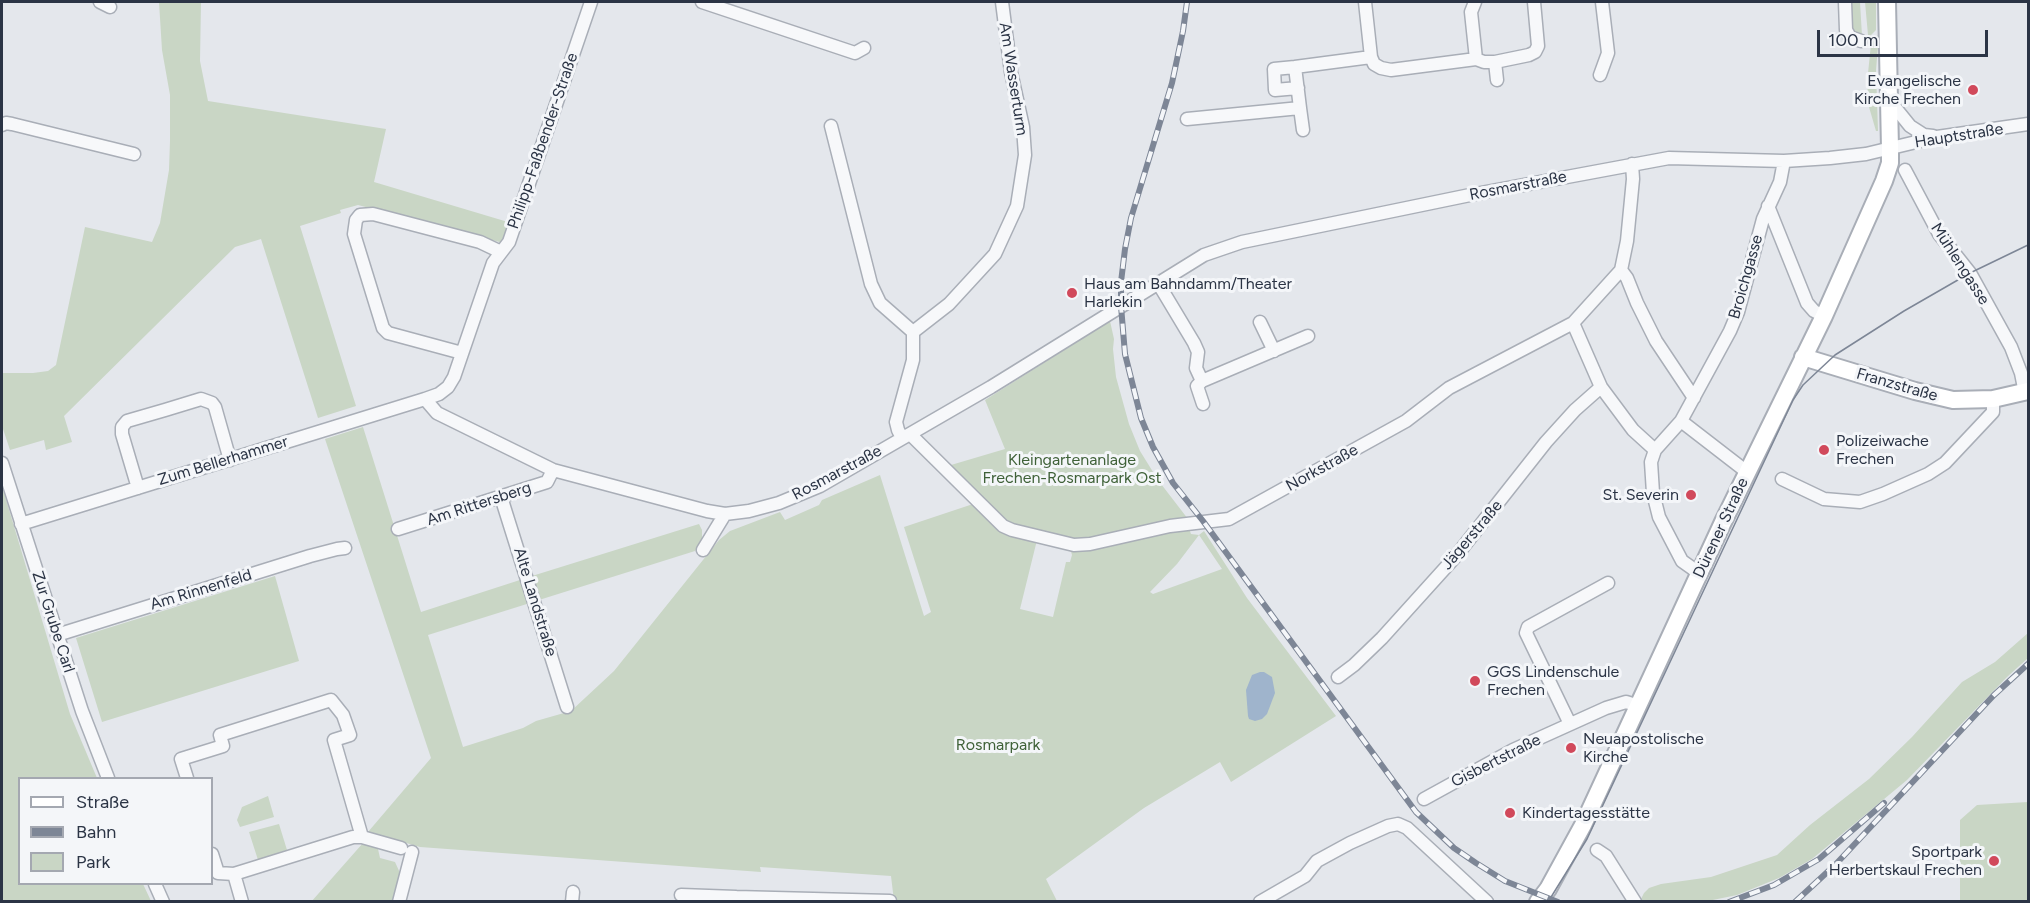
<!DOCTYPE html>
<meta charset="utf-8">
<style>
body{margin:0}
#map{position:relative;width:2030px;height:903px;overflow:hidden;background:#e4e7ec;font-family:Figtree,sans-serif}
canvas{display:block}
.frame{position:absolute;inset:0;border:3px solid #2b3445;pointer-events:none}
.legend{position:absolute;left:18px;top:777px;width:195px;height:108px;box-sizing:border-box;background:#f4f6f9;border:2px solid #a4a8b1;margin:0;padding:8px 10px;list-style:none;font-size:18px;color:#2b3445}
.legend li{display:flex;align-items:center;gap:12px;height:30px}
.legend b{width:30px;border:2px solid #a4a8b1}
.scale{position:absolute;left:1817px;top:30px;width:171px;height:27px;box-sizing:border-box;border:3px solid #2b3445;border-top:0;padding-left:8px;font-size:18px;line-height:21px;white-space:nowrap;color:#2b3445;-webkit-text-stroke:4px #f4f6f9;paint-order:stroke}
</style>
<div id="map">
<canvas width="2030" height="903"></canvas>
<div class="frame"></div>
<ul class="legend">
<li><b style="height:8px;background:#fff"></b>Straße</li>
<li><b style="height:8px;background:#7d8696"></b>Bahn</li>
<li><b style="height:16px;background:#c9d6c5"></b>Park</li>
</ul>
<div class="scale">100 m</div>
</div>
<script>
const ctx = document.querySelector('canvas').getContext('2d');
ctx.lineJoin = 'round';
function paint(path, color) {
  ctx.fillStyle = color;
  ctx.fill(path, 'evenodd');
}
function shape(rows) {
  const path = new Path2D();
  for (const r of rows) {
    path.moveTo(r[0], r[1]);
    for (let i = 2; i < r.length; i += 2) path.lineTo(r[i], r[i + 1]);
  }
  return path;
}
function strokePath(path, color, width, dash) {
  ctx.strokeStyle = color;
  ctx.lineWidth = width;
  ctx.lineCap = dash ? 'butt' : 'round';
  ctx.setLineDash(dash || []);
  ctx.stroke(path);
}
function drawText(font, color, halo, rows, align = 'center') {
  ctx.font = font + ' Figtree,sans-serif';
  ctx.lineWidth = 6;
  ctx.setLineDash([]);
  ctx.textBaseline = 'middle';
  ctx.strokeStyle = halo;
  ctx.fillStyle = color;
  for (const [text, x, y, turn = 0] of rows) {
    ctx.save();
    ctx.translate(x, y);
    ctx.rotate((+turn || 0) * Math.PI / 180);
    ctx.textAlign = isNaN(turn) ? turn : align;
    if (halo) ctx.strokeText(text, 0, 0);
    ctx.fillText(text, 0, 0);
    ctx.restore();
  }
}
const green = shape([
 [159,2,201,2,200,61,208,101,386,129,374,182,518,225,511,245,358,205,340,210,341,213,300,226,356,406,318,418,261,239,235,247,64,416,72,442,46,450,44,440,10,450,2,426,2,373,33,373,48,371,56,365,85,227,152,242,160,223,169,170,170,141,170,95,162,50],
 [1851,2,1860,2,1862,36,1858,36,1853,30],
 [1865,2,1876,2,1876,30,1870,36,1868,35],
 [1879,34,1876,70,1878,131,1876,131,1869,107,1867,83,1871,44],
 [1110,321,1114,339,1113,349,1116,377,1129,424,1140,451,1158,480,1188,519,1077,541,1011,526,951,465,1005,449,985,400],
 [363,427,421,612,523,579,530,603,428,635,463,747,523,728,536,721,571,711,614,671,719,540,730,531,780,512,785,520,819,505,822,500,880,475,924,616,931,612,904,527,976,503,1037,540,1020,609,1053,617,1066,562,1070,562,1072,555,1070,548,1188,526,1191,534,1199,535,1204,531,1247,598,1336,716,1231,782,1220,762,1144,808,1046,879,1057,901,894,901,891,876,760,867,761,872,420,847,368,832,431,758,325,439],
 [1199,535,1222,569,1153,594,1150,592,1177,564],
 [2,486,70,714,97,778,20,778,20,884,143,884,151,901,2,901],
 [699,524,702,530,702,541,695,551,539,600,532,576],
 [275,576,299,661,102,722,76,638],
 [2028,633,2028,658,2007,677,1907,780,1812,859,1779,878,1737,895,1708,901,1643,901,1641,899,1644,893,1649,888,1661,884,1711,877,1777,855,1810,825,1869,779,1912,737,1962,682,1995,662],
 [268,796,274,817,240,827,237,820,242,807],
 [2028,802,2028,901,1960,901,1960,820,1977,805],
 [279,824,287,850,258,860,249,832],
 [363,843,378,849,380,858,395,862,400,873,392,901,311,902]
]);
const water = shape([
 [1260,672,1264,672,1272,677,1275,693,1267,714,1262,719,1255,721,1249,719,1248,716,1246,690,1252,675]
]);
const street = shape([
 [100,2,110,7],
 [702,2,855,53,864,48],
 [1365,2,1371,57],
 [1475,2,1471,12,1476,59],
 [1845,2,1846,30,1850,37,1861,41],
 [1495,62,1497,80],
 [1295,67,1274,69,1275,90,1298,88],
 [1600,75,1608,53,1602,2],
 [1889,100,1910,126,1924,135,1933,136],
 [1300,108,1303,130],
 [1187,119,1300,108,1295,67,1371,57,1374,64,1381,68,1391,70,1476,59,1484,62,1495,62,1529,55,1535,52,1538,46,1534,2],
 [2,125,6,123,12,124,134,154],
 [831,126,871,284,880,303,913,332],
 [1905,170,1939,234,1970,273,2011,347,2021,373,2025,393],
 [1768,206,1807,303,1814,311,1824,316],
 [1621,270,1627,278,1637,303,1656,341,1694,398],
 [1158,283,1194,343,1198,352,1196,368,1202,381],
 [1260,322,1274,351],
 [1573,323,1601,387,1633,430,1655,450],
 [462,353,388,333,383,328,354,234,356,220,360,215,373,214,480,242,501,252],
 [425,399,437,413,553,470,707,511,725,514,749,511,779,503,820,486,991,387,1204,255,1242,242,1470,195,1669,158,1784,161,1830,158,1866,154,1937,137,2028,124],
 [1203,404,1197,386,1202,381,1308,336],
 [1681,421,1747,472],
 [910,434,1003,526,1012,530,1074,545,1090,544,1170,526,1229,519,1406,421,1449,388,1573,323,1621,270,1627,241,1633,179,1632,164],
 [902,438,898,430,896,422,913,360,913,332,949,304,995,254,1017,206,1025,155,1023,127,1011,72,1002,2],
 [2,463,82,711,108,778],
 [1782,479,1824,499,1860,502,1883,494,1928,474,1945,463,1993,412,1993,399],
 [138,488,122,434,122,427,127,421,165,410,201,399,212,403,215,407,230,460],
 [501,497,567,707],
 [21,524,425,399,439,394,448,387,454,377,493,263,509,242,591,2],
 [398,529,547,482,553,470],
 [703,550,725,514],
 [1699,573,1682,561,1659,517,1653,493,1651,462,1655,450,1681,421,1730,331,1738,312,1763,219,1780,182,1784,161],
 [57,635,310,556,337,549,345,548],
 [1338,677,1354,665,1382,638,1456,556,1546,442,1575,410,1601,387],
 [1570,724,1526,633,1528,627,1608,583],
 [187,778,181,759,223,746,220,735,331,700,343,715,350,735,334,740,362,837],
 [1424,799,1513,750,1606,708,1626,702,1639,706],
 [1597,850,1606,856,1635,902],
 [212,854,218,873,234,874,353,837,362,837,401,848],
 [234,874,242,902],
 [155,884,163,902],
 [681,895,736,897],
 [399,902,412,852],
 [572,902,573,892],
 [737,902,736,897,890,901],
 [1260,902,1305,876,1317,861,1350,843,1388,826,1398,824,1407,828,1487,902]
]);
const secondary = shape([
 [1803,357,1915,391,1953,400,1993,399,2028,391],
 [1538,902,1548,889,1583,825,1723,522,1824,316,1884,181,1890,163,1890,149,1887,2]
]);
const tram = shape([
 [1548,902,1587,839,1793,400,1803,385,1835,355,1904,311,1970,273,2028,245]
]);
const rail = shape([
 [1187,2,1183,31,1172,83,1131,218,1125,249,1121,282,1121,306,1125,354,1141,418,1153,447,1173,483,1203,521,1416,812,1454,848,1476,863,1505,881,1558,902],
 [1729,902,1774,885,1819,859,1884,803],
 [1795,902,1836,864,1994,695,2028,664]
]);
const markers = [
 [1973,90,6,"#d1495b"],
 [1072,293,6,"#d1495b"],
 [1824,450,6,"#d1495b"],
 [1691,495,6,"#d1495b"],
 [1475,681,6,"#d1495b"],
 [1571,748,6,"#d1495b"],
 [1510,813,6,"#d1495b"],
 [1994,861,6,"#d1495b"]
];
const streetNames = [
 ["Am Wasserturm",1013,79,81],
 ["Hauptstraße",1959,136,-9],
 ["Philipp-Faßbender-Straße",543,141,-71],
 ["Rosmarstraße",1518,186,-11],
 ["Mühlengasse",1960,264,57],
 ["Broichgasse",1746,277,-74],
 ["Franzstraße",1897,385,16],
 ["Zum Bellerhammer",223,461,-17],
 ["Norkstraße",1322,468,-29],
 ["Rosmarstraße",837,473,-28],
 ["Am Rittersberg",479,504,-18],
 ["Dürener Straße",1721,528,-65],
 ["Jägerstraße",1472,535,-50],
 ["Am Rinnenfeld",201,590,-17],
 ["Alte Landstraße",535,602,73],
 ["Zur Grube Carl",53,622,72],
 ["Gisbertstraße",1496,761,-27]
];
const poiNames = [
 ["Evangelische",1961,81,"right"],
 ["Kirche Frechen",1961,99,"right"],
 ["Haus am Bahndamm/Theater",1084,284],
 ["Harlekin",1084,302],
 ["Polizeiwache",1836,441],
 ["Frechen",1836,459],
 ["St. Severin",1679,495,"right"],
 ["GGS Lindenschule",1487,672],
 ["Frechen",1487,690],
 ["Neuapostolische",1583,739],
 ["Kirche",1583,757],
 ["Kindertagesstätte",1522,813],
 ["Sportpark",1982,852,"right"],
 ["Herbertskaul Frechen",1982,870,"right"]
];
const parkNames = [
 ["Kleingartenanlage",1072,460],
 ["Frechen-Rosmarpark Ost",1072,478],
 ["Rosmarpark",998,745]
];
paint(green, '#c9d6c5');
paint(water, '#9fb4cc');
strokePath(street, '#a9aeb7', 15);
strokePath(secondary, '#a9aeb7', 20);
strokePath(street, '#f7f8fa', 12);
strokePath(secondary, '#fff', 16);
strokePath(tram, '#7d8696', 1.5);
strokePath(rail, '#7d8696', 6);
strokePath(rail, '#f4f6f9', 4, [11]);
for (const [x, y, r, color] of markers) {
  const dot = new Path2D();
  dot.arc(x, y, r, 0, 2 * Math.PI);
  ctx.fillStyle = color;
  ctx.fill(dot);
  strokePath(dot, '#f4f6f9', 2);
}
drawText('16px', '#2b3445', '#f4f6f9', streetNames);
drawText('16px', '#2b3445', '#f4f6f9', poiNames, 'left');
drawText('16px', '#3f6138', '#f4f6f9', parkNames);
</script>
